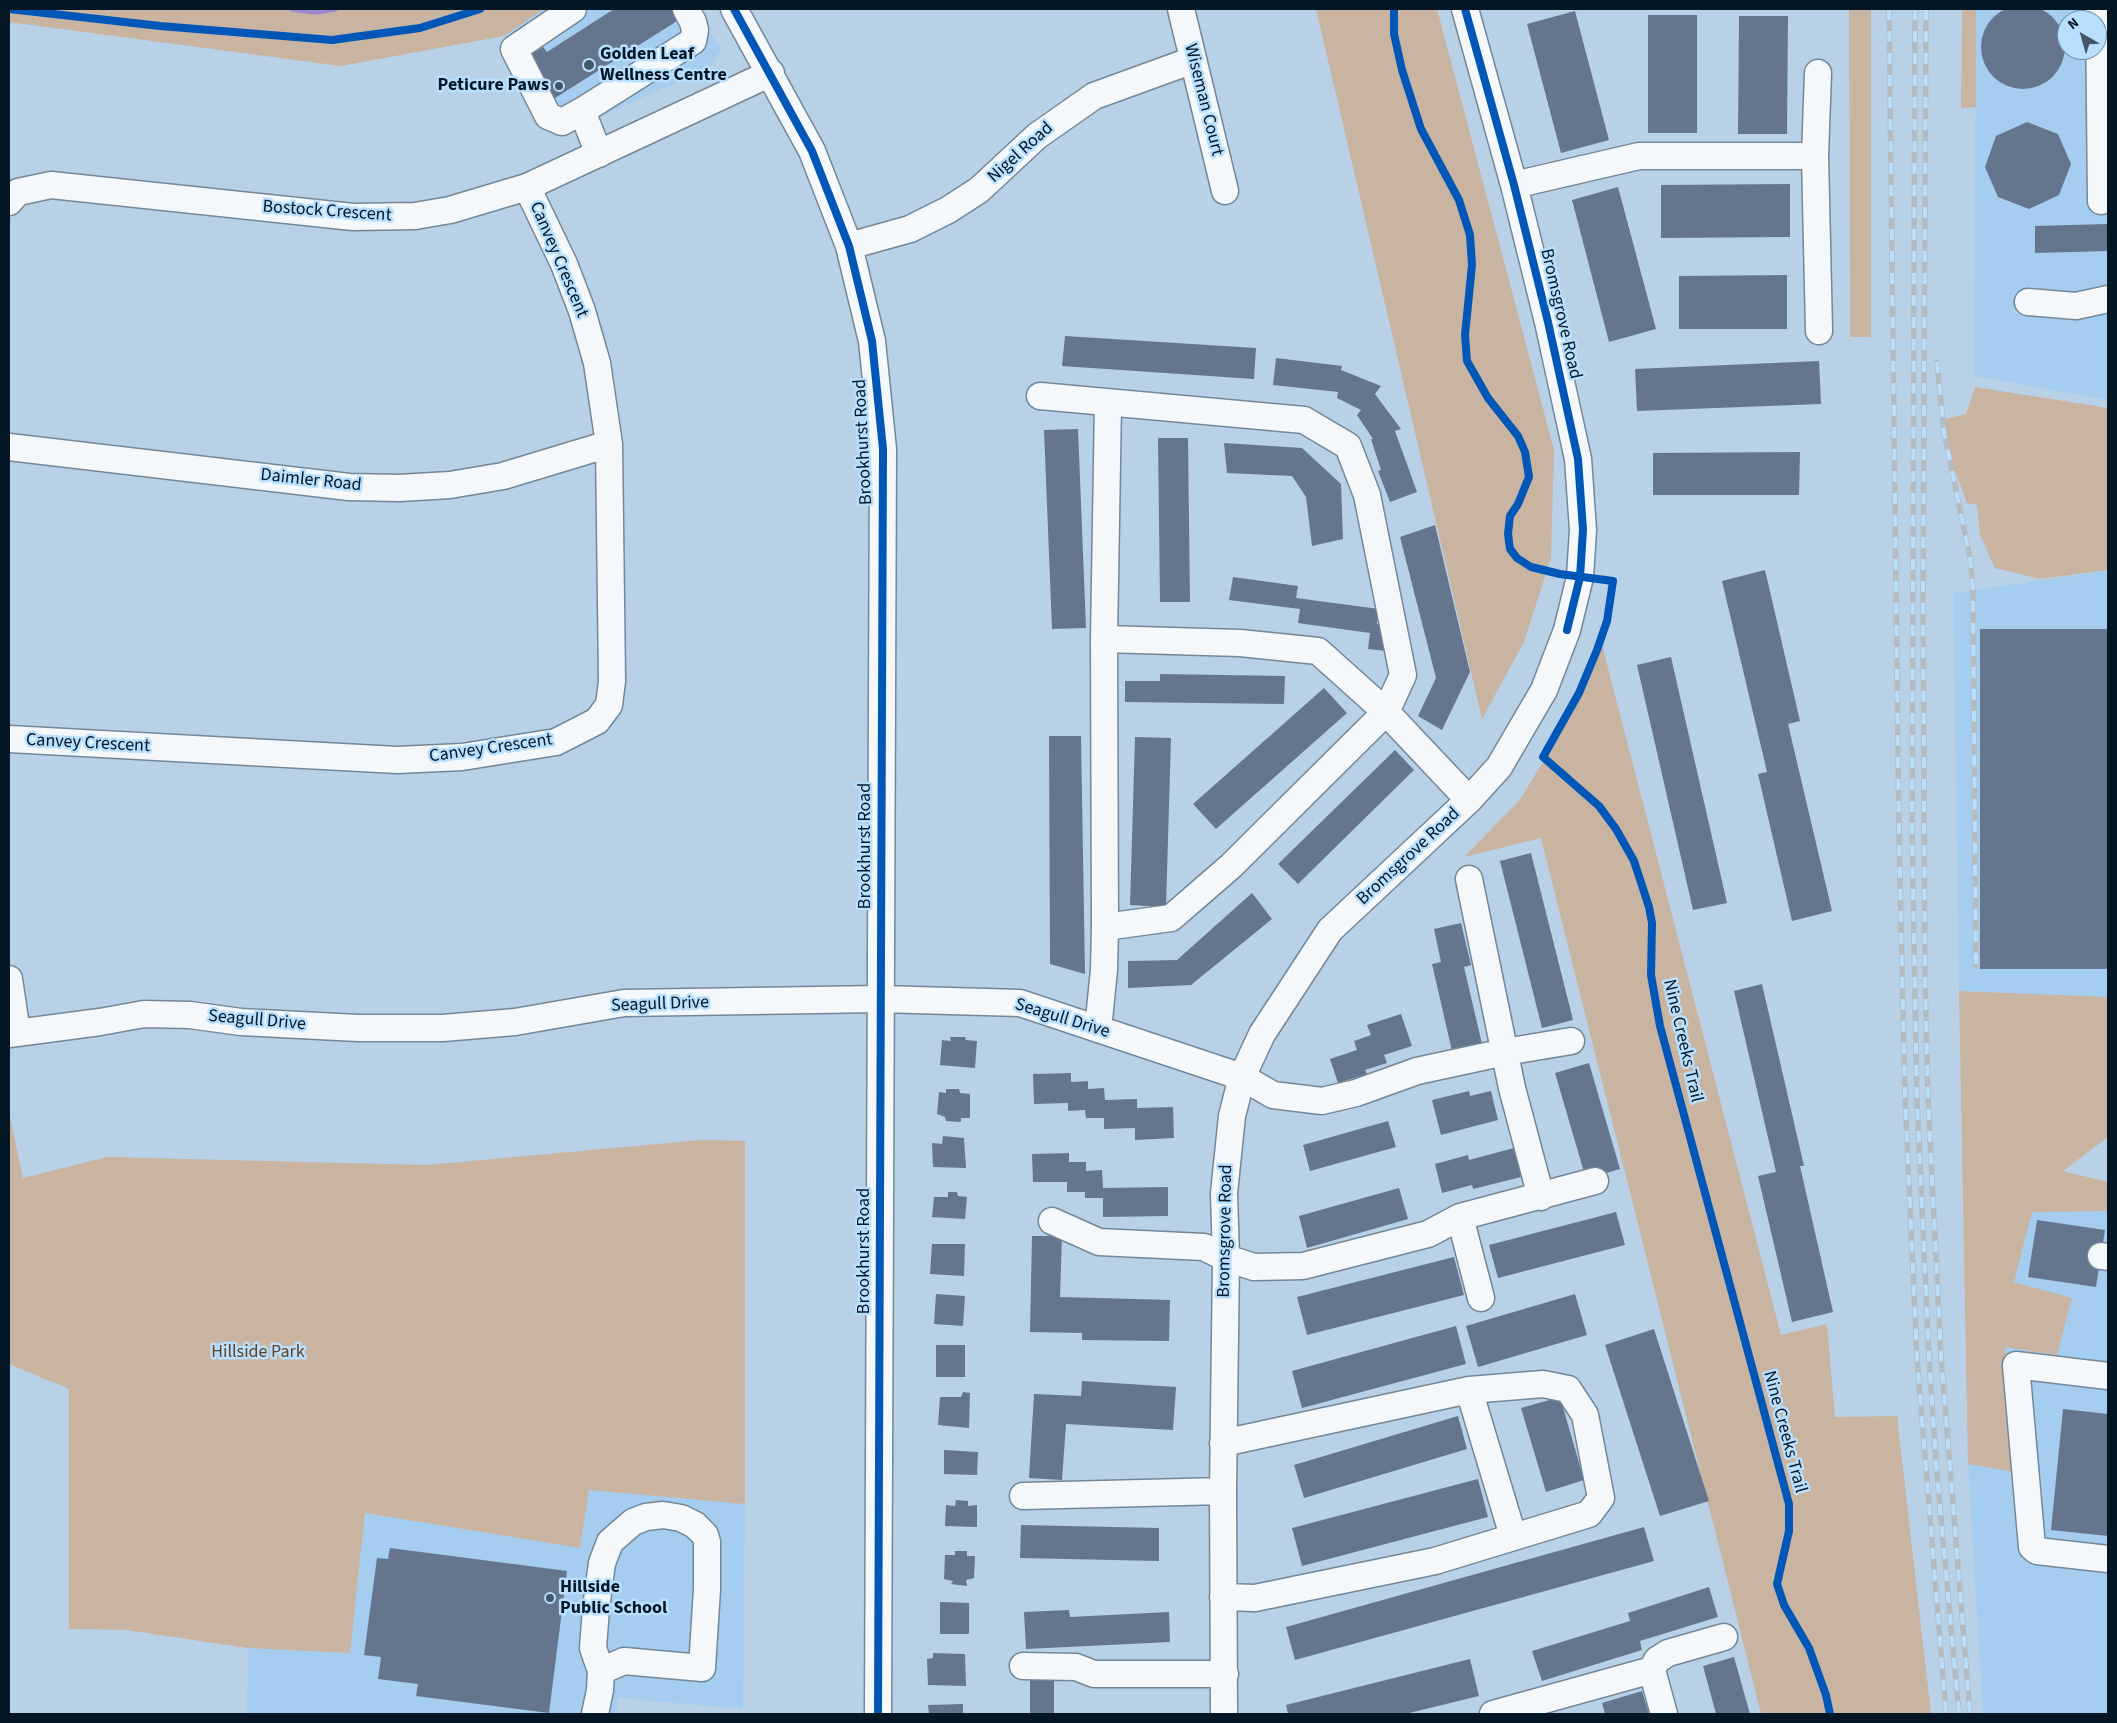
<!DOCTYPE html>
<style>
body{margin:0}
#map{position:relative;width:2117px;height:1723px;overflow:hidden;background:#b8d1e6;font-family:"Source Sans 3",sans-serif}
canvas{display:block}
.frame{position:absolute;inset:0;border:10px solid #051624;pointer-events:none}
.north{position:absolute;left:2057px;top:10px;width:50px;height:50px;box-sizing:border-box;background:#b9dfff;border:1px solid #718fa7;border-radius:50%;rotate:322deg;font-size:14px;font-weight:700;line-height:20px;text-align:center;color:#051624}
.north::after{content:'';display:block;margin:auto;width:18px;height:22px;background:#445768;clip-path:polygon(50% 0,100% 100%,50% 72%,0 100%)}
</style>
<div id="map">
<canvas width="2117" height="1723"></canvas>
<div class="frame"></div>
<div class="north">N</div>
</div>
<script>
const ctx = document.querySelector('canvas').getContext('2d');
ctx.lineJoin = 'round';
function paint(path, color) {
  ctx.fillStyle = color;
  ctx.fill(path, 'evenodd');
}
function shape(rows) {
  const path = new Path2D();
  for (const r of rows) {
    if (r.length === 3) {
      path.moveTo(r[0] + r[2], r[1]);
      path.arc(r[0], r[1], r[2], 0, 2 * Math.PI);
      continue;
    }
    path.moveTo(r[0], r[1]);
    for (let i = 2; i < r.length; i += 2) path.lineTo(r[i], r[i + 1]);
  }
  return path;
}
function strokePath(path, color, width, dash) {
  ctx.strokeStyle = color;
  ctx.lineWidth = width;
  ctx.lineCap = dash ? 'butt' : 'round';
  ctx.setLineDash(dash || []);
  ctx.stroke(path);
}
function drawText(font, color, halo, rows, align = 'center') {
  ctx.font = font + ' "Source Sans 3",sans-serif';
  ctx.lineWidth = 5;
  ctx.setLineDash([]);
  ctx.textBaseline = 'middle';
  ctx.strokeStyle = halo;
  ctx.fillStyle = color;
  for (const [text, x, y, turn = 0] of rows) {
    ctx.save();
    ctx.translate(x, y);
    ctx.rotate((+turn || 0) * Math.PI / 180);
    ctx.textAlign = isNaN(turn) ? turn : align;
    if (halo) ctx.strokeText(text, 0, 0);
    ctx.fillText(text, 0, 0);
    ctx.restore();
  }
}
const built = shape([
 [544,9,694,9,721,49,711,67,554,137,504,36],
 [1976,9,2108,9,2108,400,1974,376],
 [2067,20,2097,20,2097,50,2067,50],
 [2108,571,2108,997,1959,991,1953,593],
 [2032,1211,2108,1211,2108,1714,1983,1714,1968,1464,2015,1471,2005,1347,2057,1355,2072,1298,2013,1282],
 [589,1490,745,1504,743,1709,618,1698,617,1714,247,1714,248,1648,350,1653,365,1513,580,1548]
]);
const green = shape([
 [9,9,544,9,504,36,341,66,9,22],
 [1316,9,1437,9,1554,450,1551,558,1524,642,1482,719],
 [1849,9,1871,9,1871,337,1850,337],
 [1962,9,1976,9,1976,107,1961,108],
 [1975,387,2108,408,2108,570,2040,579,1995,568,1980,535,1977,505,1967,503,1944,442,1946,419,1966,414],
 [1602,645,1781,1335,1827,1324,1835,1417,1897,1416,1931,1714,1761,1714,1541,838,1464,857,1519,801,1562,731],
 [1959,991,2108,997,2108,1137,2063,1171,2108,1182,2108,1211,2032,1212,2014,1282,2072,1298,2057,1355,2005,1347,2015,1472,1968,1464],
 [9,1112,23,1178,107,1157,427,1165,701,1140,745,1141,745,1504,589,1490,580,1548,365,1513,350,1653,248,1648,126,1630,69,1629,69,1389,9,1364]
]);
const stream = shape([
 [293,9,315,12,335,9]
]);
const building = shape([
 [2023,47,42],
 [614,9,680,9,685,16,555,98,529,56,543,47,547,52],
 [1575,11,1609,140,1561,153,1527,24],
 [1648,15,1697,15,1697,133,1648,133],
 [1739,16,1788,16,1787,134,1738,134],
 [2027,122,2058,134,2071,164,2059,195,2029,209,1998,197,1985,167,1996,136],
 [1790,184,1790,237,1661,238,1661,185],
 [1618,187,1656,329,1609,342,1572,200],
 [2108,224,2108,251,2035,253,2035,226],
 [1787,275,1787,329,1679,329,1679,276],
 [1065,336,1256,348,1254,379,1062,366],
 [1276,358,1342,366,1341,370,1381,386,1375,394,1401,429,1395,431,1417,492,1390,502,1378,471,1381,470,1371,439,1373,439,1357,415,1361,410,1337,398,1338,392,1273,385],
 [1819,361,1821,404,1637,411,1635,369],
 [1078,429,1086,628,1052,629,1044,430],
 [1158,438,1188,438,1190,602,1160,602],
 [1224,443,1302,448,1341,484,1343,539,1312,546,1306,497,1292,476,1227,473],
 [1800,452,1799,495,1653,495,1653,453],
 [1435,525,1470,672,1442,730,1418,716,1436,678,1400,537],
 [1765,570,1800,721,1788,724,1832,911,1792,921,1758,774,1767,772,1722,581],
 [1233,577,1298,586,1296,598,1379,609,1377,624,1390,626,1387,651,1368,649,1370,633,1298,623,1300,609,1229,600],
 [1980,629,2108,629,2108,969,1980,969],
 [1671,657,1727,903,1693,910,1637,665],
 [1160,674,1285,676,1284,704,1125,702,1125,681,1160,681],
 [1324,688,1347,713,1216,829,1193,804],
 [1049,736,1081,736,1085,974,1050,964],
 [1135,737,1171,738,1166,907,1130,905],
 [1395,750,1414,770,1298,884,1278,864],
 [1531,853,1573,1020,1542,1028,1500,861],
 [1252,893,1272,919,1191,985,1128,988,1128,961,1177,960],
 [1461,923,1471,965,1464,967,1482,1044,1452,1051,1432,964,1441,962,1434,929],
 [1762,984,1804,1166,1800,1166,1833,1312,1792,1322,1758,1176,1776,1172,1734,991],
 [1401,1014,1412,1046,1384,1055,1387,1063,1365,1070,1367,1074,1338,1083,1330,1059,1357,1050,1354,1041,1371,1035,1367,1025],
 [950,1037,965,1037,966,1040,977,1041,975,1068,940,1065,942,1040,951,1041],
 [1589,1063,1620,1169,1586,1179,1555,1073],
 [1071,1073,1071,1082,1088,1081,1088,1089,1104,1088,1105,1100,1137,1099,1137,1108,1173,1107,1174,1138,1135,1140,1135,1128,1104,1129,1104,1118,1086,1118,1085,1110,1068,1111,1068,1103,1034,1104,1033,1074],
 [946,1089,959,1089,960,1093,970,1094,970,1118,961,1118,961,1122,946,1121,945,1117,937,1114,939,1092,946,1093],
 [1469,1091,1470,1096,1491,1091,1498,1120,1441,1135,1432,1100],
 [1388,1121,1396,1147,1310,1171,1303,1145],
 [943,1136,964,1138,966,1168,933,1167,932,1143,942,1144],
 [1514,1148,1521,1177,1473,1189,1472,1185,1442,1193,1435,1164,1468,1155,1469,1160],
 [1069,1153,1069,1162,1086,1162,1086,1171,1102,1170,1103,1188,1168,1187,1168,1216,1103,1217,1103,1198,1085,1198,1085,1192,1067,1192,1067,1182,1033,1182,1032,1154],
 [1399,1188,1408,1219,1307,1248,1299,1216],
 [948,1192,957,1192,958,1196,967,1197,965,1219,932,1217,934,1197,948,1197],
 [1616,1212,1625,1245,1498,1278,1489,1245],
 [2037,1220,2105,1230,2096,1287,2028,1277],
 [1032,1236,1062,1236,1060,1297,1170,1300,1169,1341,1082,1340,1082,1333,1030,1332],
 [932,1244,965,1244,964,1276,930,1274],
 [1454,1257,1464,1295,1307,1335,1297,1297],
 [936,1294,965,1296,963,1326,934,1324],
 [1575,1294,1587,1335,1478,1367,1466,1326],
 [1456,1326,1466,1364,1302,1408,1292,1371],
 [1654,1329,1709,1501,1660,1516,1605,1345],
 [936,1345,965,1345,965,1377,936,1377],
 [1082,1381,1176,1387,1173,1430,1066,1424,1062,1480,1029,1478,1034,1394,1081,1396],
 [963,1392,970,1393,969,1428,938,1425,940,1397,961,1397],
 [1560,1397,1584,1480,1546,1492,1521,1408],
 [2063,1409,2108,1414,2108,1536,2051,1530],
 [1458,1416,1467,1449,1304,1498,1294,1465],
 [944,1450,978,1452,977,1475,944,1474],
 [1478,1479,1488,1517,1302,1566,1292,1528],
 [956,1500,968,1501,968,1506,977,1505,977,1527,945,1526,946,1505,955,1506],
 [1021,1525,1159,1528,1159,1561,1020,1558],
 [1644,1527,1654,1561,1295,1660,1286,1627],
 [390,1548,567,1571,549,1713,416,1696,418,1684,378,1679,381,1657,364,1655,377,1558,388,1559],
 [955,1551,967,1551,967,1556,975,1556,974,1578,966,1580,967,1586,951,1584,953,1581,944,1579,945,1555,955,1555],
 [1709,1587,1718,1617,1640,1641,1642,1650,1542,1681,1532,1651,1630,1621,1628,1613],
 [940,1602,969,1603,969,1634,940,1634],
 [1069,1610,1070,1617,1169,1612,1170,1642,1026,1649,1024,1612],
 [933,1653,965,1654,966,1686,928,1685,927,1659,933,1658],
 [1734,1657,1750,1714,1716,1714,1703,1666],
 [1470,1659,1479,1696,1405,1714,1288,1714,1286,1705],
 [1030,1677,1054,1677,1054,1714,1030,1714],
 [1642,1691,1649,1714,1605,1714,1602,1703],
 [963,1704,963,1714,929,1714,928,1705]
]);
const minor = shape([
 [573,9,514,49,548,116,562,122,582,111,693,41,695,30,693,22,686,9],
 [734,9,812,151,849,246,872,341,883,449,878,1714],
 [1181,9,1225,191],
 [2099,9,2101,201],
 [582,111,599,154],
 [1815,156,1818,73],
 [1514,185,1639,156,1815,156,1819,331],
 [9,202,18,192,51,185,353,217,415,216,450,210,527,187,771,73],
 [849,246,910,229,948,210,979,190,1037,136,1094,96,1193,60],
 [2028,302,2076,306,2108,299],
 [1040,396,1304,420,1348,446,1367,495,1403,675,1386,712,1231,866,1171,918,1105,927],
 [9,447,349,487,399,488,450,485,503,476,609,444],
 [1104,639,1108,403],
 [9,739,397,760,462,757,556,742,597,721,609,705,612,681,609,444,597,363,582,311,564,264,527,187],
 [1469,879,1512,1088,1541,1197],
 [9,979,17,1033],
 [1098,1029,1104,970,1105,927,1104,639,1240,643,1318,651,1386,712,1469,800],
 [9,1034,100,1022,144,1014,190,1015,241,1022,358,1028,443,1028,515,1022,624,1003,880,999,1020,1003,1242,1077,1273,1095,1322,1101,1356,1093,1417,1071,1505,1052,1571,1041],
 [1460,1217,1481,1298],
 [1052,1221,1099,1242,1204,1247,1226,1258,1254,1267,1303,1266,1428,1234,1460,1217,1595,1181],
 [2101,1256,2108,1257],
 [2108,1376,2016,1365,2032,1547,2037,1551,2108,1559],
 [1469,1390,1513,1536],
 [1223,1443,1469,1390,1543,1384,1568,1389,1585,1415,1601,1498,1589,1514,1435,1561,1255,1598,1223,1597],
 [1023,1496,1223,1491],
 [1023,1666,1076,1667,1094,1674,1225,1674],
 [1652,1670,1664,1714],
 [595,1714,600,1690,601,1671,593,1648,596,1608,602,1563,610,1542,633,1522,646,1517,663,1515,681,1518,695,1525,705,1535,707,1542,707,1589,702,1668,624,1661,601,1671],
 [1224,1714,1223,1491,1226,1258,1224,1193,1232,1116,1242,1077,1262,1034,1330,930,1469,800,1499,767,1544,690,1567,630,1580,577,1583,530,1578,459,1548,322,1514,185,1465,9],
 [1493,1714,1652,1670,1657,1660,1668,1653,1724,1637]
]);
const rail = shape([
 [1889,9,1899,836,1905,1098,1917,1358,1946,1714],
 [1915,9,1912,832,1917,1100,1929,1357,1937,1475,1959,1714],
 [1926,9,1923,603,1925,976,1928,1099,1941,1356,1970,1714],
 [1937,362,1944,432,1970,558,1973,589,1976,966]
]);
const cycleway = shape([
 [9,9,160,26,332,40,420,28,480,9],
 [734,9,812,151,849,246,872,341,883,449,878,1714],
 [1394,9,1394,34,1402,70,1421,129,1459,200,1470,235,1472,265,1465,335,1467,361,1488,398,1518,436,1525,452,1529,477,1518,504,1510,516,1508,534,1510,549,1517,558,1531,567,1560,574,1613,581,1607,621,1597,650,1579,693,1543,757,1599,806,1616,829,1634,861,1649,907,1652,923,1651,975,1660,1026,1789,1504,1789,1531,1777,1584,1784,1605,1809,1648,1826,1695,1830,1714],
 [1465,9,1514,185,1548,322,1578,459,1583,530,1580,577,1567,630]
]);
const markers = [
 [589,65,6,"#445768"],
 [559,86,5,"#445768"],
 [550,1598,5,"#445768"]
];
const poiNames = [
 ["Golden Leaf",600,55],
 ["Wellness Centre",600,76],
 ["Peticure Paws",549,86,"right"],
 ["Hillside",560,1588],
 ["Public School",560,1609]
];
const streetNames = [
 ["Wiseman Court",1203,100,76],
 ["Nigel Road",1021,153,-42],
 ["Bostock Crescent",327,212,4],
 ["Canvey Crescent",558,260,67],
 ["Bromsgrove Road",1560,314,77],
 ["Brookhurst Road",864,442,-93],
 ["Daimler Road",311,481,6],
 ["Canvey Crescent",88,744,3],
 ["Canvey Crescent",491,749,-8],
 ["Brookhurst Road",866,846,-90],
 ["Bromsgrove Road",1409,857,-43],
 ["Seagull Drive",660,1005,-2],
 ["Seagull Drive",1062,1019,17],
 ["Seagull Drive",257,1021,5],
 ["Nine Creeks Trail",1682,1041,77],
 ["Bromsgrove Road",1226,1231,-89],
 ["Brookhurst Road",865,1251,-90],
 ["Nine Creeks Trail",1784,1432,75]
];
const parkNames = [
 ["Hillside Park",258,1353]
];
paint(built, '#a4cdef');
paint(green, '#c8b4a0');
strokePath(stream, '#9d87ce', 5.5);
paint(building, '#66758e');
strokePath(minor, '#748797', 29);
strokePath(minor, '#f4f8fb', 26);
strokePath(rail, '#b5bcc1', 5.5);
strokePath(rail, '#b9dfff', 4, [11]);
strokePath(cycleway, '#0057b8', 8);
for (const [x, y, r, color] of markers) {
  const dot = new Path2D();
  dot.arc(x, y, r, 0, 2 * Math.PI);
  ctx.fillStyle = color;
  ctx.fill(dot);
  strokePath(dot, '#b9dfff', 2);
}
drawText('bold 18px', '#051624', '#b9dfff', poiNames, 'left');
drawText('18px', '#051624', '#b9dfff', streetNames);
drawText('18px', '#63411e', '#b9dfff', parkNames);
</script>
